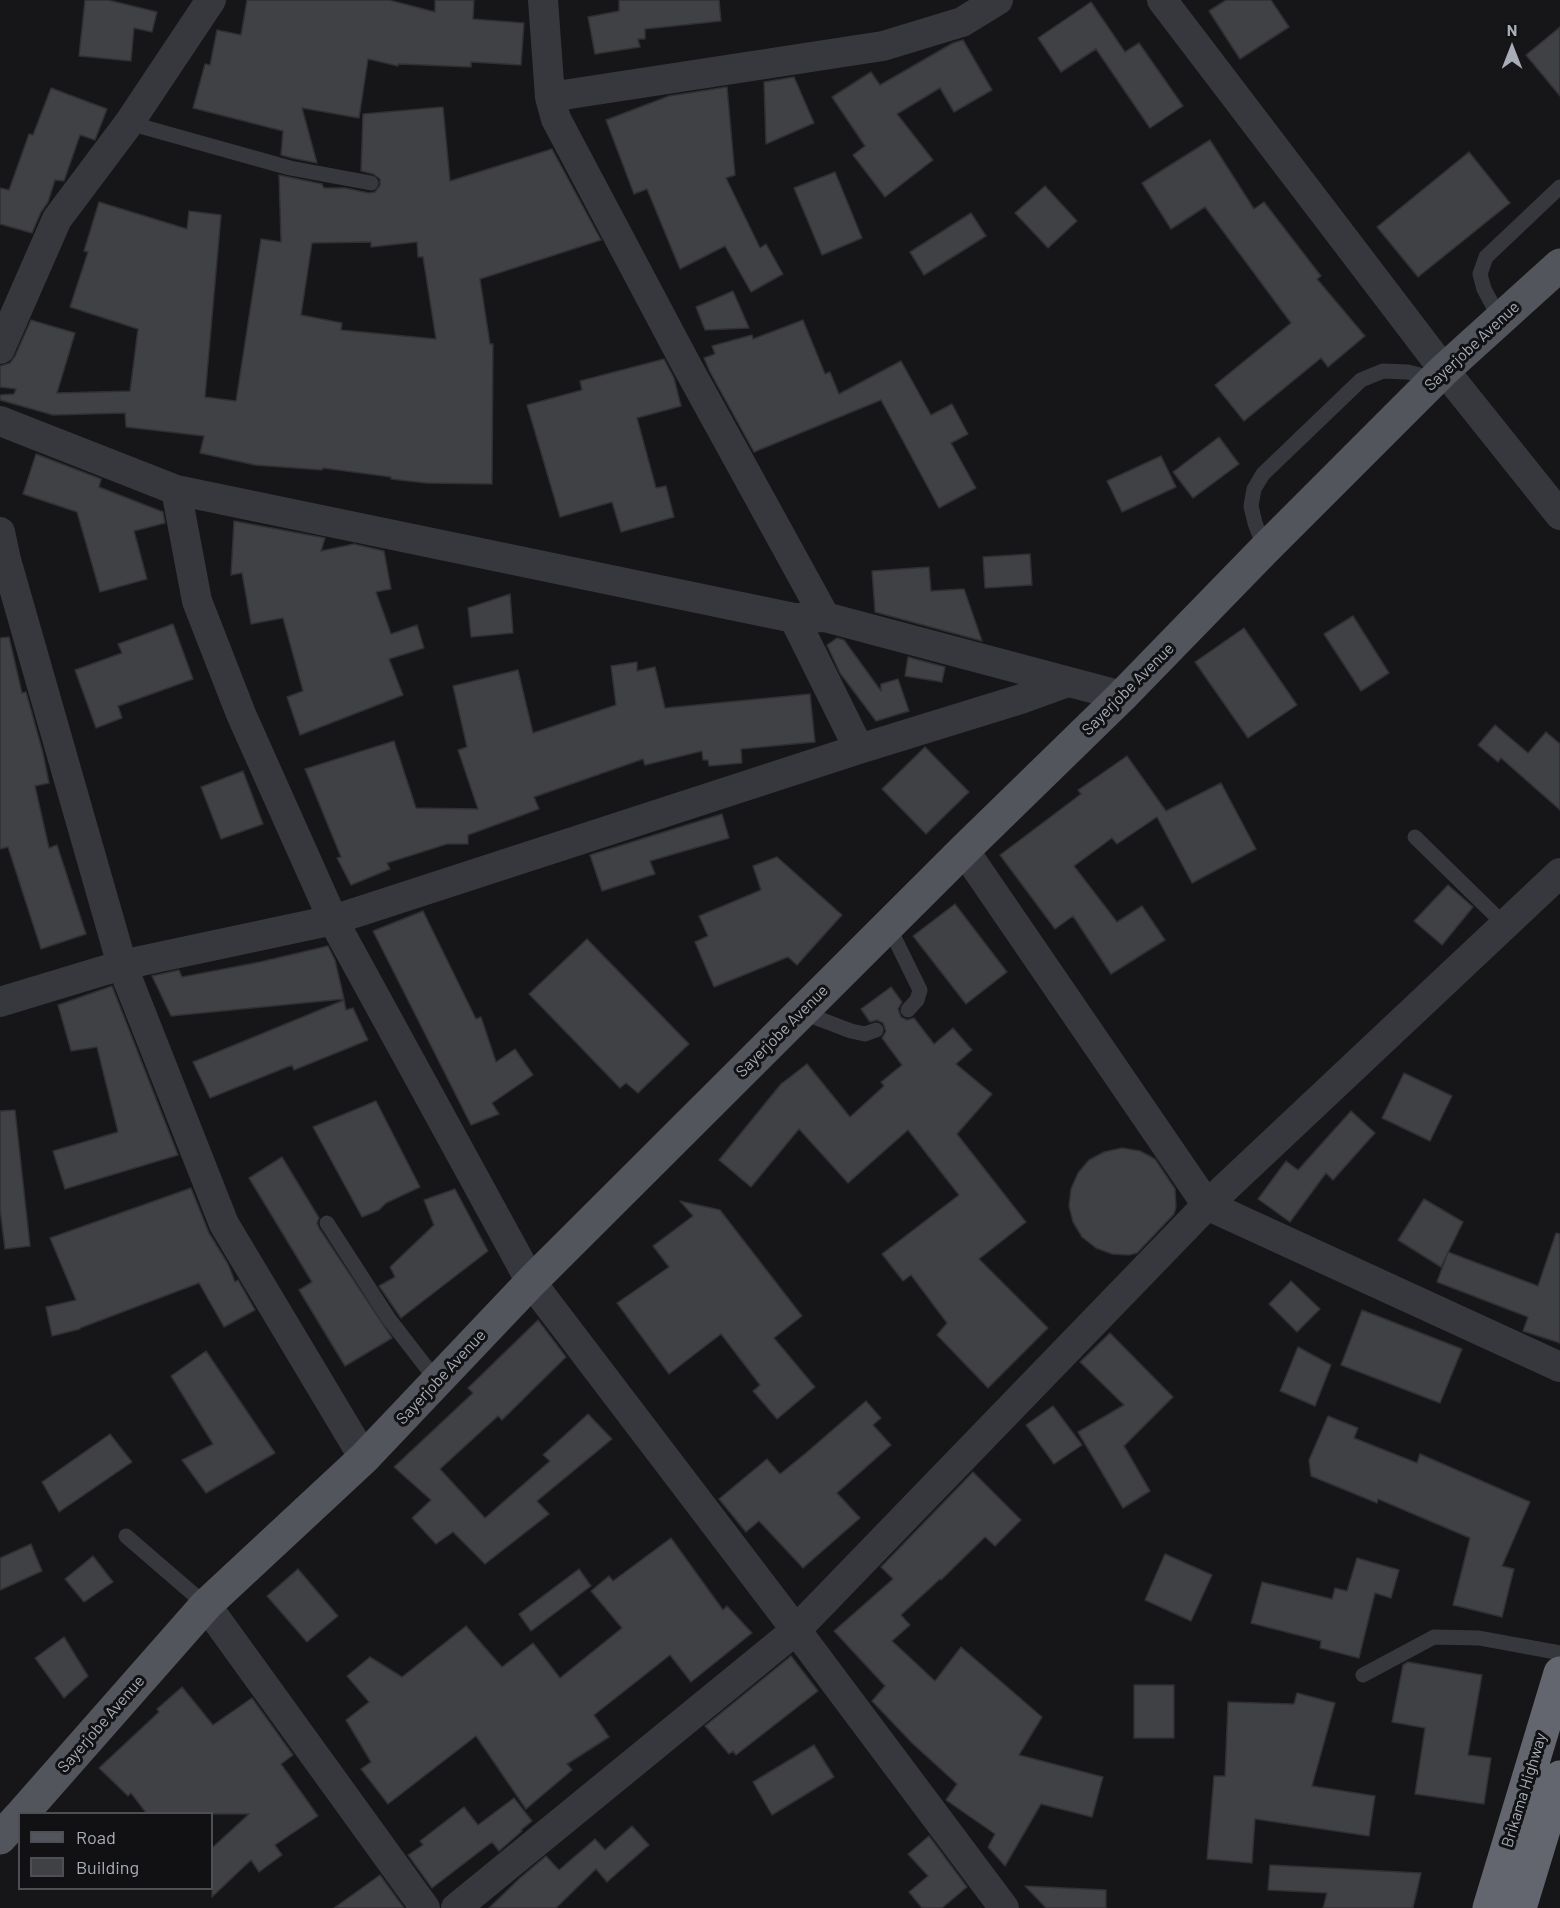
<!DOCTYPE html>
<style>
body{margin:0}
#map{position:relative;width:1560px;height:1908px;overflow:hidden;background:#161618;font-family:Barlow,sans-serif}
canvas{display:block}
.legend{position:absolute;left:18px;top:1812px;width:195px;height:78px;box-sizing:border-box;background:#111113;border:2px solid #4d4f55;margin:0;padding:8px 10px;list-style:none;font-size:18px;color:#a8adb8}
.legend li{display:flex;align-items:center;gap:12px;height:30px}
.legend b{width:30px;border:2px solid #4d4f55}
.north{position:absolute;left:1482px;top:18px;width:60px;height:60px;-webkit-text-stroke:4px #111113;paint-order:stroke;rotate:0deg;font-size:16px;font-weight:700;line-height:24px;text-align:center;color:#a8adb8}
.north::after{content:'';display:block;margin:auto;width:21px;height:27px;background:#a8adb8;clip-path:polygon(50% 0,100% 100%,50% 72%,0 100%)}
</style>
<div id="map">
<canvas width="1560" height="1908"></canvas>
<ul class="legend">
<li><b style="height:8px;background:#53555c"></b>Road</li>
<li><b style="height:16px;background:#404145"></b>Building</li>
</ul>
<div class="north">N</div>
</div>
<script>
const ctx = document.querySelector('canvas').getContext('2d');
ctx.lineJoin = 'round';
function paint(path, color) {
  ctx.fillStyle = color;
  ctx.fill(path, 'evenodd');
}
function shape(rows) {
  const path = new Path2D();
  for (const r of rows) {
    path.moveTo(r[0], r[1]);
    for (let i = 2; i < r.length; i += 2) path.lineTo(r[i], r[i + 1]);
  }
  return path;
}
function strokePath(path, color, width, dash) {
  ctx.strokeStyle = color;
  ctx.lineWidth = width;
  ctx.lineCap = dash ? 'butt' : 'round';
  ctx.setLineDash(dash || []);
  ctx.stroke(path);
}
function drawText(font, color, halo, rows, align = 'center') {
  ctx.font = font + ' Barlow,sans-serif';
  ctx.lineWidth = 6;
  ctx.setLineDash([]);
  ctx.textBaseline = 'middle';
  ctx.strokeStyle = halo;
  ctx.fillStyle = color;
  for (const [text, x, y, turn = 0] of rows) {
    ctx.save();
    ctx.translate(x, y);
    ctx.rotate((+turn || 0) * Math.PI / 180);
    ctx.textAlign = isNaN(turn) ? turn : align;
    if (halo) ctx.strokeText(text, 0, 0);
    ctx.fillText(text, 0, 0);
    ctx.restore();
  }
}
const building = shape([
 [85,0,108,0,157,12,152,32,134,28,131,61,79,56,85,0],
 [247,0,389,0,435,12,435,0,474,0,473,19,524,23,521,65,471,62,471,67,398,64,398,66,368,59,359,118,302,108,317,163,292,158,281,155,283,131,193,108,205,64,210,65,217,30,241,35,247,0],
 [619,0,719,0,721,21,645,29,645,39,638,39,640,47,595,54,588,17,619,11,619,0],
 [1226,0,1271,0,1289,27,1240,59,1209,11,1226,0],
 [1091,2,1125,52,1139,43,1183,106,1150,128,1096,49,1061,72,1038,38,1091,2],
 [1560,27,1560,96,1526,55,1560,27],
 [963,40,992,90,954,112,940,88,897,114,933,160,885,197,853,155,865,146,832,97,871,72,880,85,953,43,963,40],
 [794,77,814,123,766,144,764,82,794,77],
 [727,87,735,175,726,178,760,248,766,244,783,274,751,292,725,246,680,269,647,189,634,194,606,120,669,96,727,87],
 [51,88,107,109,95,140,80,135,64,181,55,180,48,202,41,212,32,233,0,224,0,188,9,190,29,134,33,135,51,88],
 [443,107,450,181,552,149,601,240,480,279,490,344,493,344,492,484,426,483,391,479,391,477,323,468,322,470,255,465,200,453,204,436,126,427,125,413,53,415,0,400,0,395,14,394,16,389,0,387,0,366,10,363,15,356,31,320,75,333,57,393,130,391,138,329,70,307,88,252,84,251,99,202,187,229,189,211,221,215,205,397,236,401,261,239,281,242,279,175,322,184,324,188,345,188,369,193,375,192,380,185,380,179,373,174,361,171,363,114,443,107],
 [371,242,371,247,417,242,418,257,423,257,436,339,341,330,342,323,301,315,312,243,371,242],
 [1210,140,1254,209,1264,202,1321,276,1317,279,1365,336,1328,367,1321,358,1244,421,1215,385,1291,323,1205,207,1171,229,1142,183,1210,140],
 [1469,152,1510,203,1418,277,1377,227,1469,152],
 [835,172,862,238,822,255,794,188,835,172],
 [1045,186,1077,221,1048,248,1015,213,1045,186],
 [971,213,986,236,924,275,910,252,971,213],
 [733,291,749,328,705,330,696,307,733,291],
 [803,320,825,374,830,372,839,394,901,361,931,415,952,404,968,434,951,443,976,488,939,508,881,400,754,452,710,372,704,358,715,354,712,346,752,335,753,339,803,320],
 [664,359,674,378,681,406,637,418,656,488,666,486,674,517,621,532,612,502,560,517,527,405,582,390,580,381,664,359],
 [1219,437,1239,464,1193,498,1173,472,1219,437],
 [36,454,101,479,99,487,163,512,165,523,134,531,147,579,100,592,77,512,23,494,36,454],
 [1161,456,1176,487,1122,512,1107,481,1161,456],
 [234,521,325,538,321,551,354,544,384,551,391,589,376,592,391,634,417,625,424,648,389,659,403,695,300,735,287,697,303,691,283,618,251,624,242,573,231,575,234,521],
 [1030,554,1032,585,985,588,983,557,1030,554],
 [929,567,931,591,964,589,982,641,875,612,872,571,929,567],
 [510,594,513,633,471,637,468,608,510,594],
 [1353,616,1389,673,1361,691,1324,634,1353,616],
 [173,624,193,679,118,706,122,718,96,728,75,670,122,653,118,644,173,624],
 [1244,628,1297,705,1248,738,1195,662,1244,628],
 [9,637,22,693,26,692,43,753,49,783,35,786,49,848,57,845,86,934,41,949,8,847,0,849,0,638,9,637],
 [837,638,844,640,881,691,881,684,898,679,909,711,876,721,840,673,827,645,837,638],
 [908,657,945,667,942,682,905,676,908,657],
 [637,662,637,671,655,667,665,708,810,694,815,742,741,749,742,763,709,766,708,760,703,760,702,751,645,765,643,759,534,797,539,809,468,835,468,844,447,844,387,863,390,869,351,885,337,858,341,857,305,769,394,741,416,808,478,809,458,750,467,747,453,686,518,670,533,733,616,705,611,666,637,662],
 [1495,725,1528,753,1546,732,1560,744,1560,810,1501,758,1498,762,1478,745,1495,725],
 [925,747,969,792,926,834,882,789,925,747],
 [1127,756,1166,811,1221,783,1256,849,1192,883,1157,817,1117,844,1112,838,1074,866,1117,922,1142,906,1165,940,1111,974,1073,916,1055,929,1000,855,1081,794,1078,790,1127,756],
 [243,771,263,824,221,839,201,787,243,771],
 [722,814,729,838,650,861,655,874,602,891,590,855,722,814],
 [777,857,842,915,797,965,788,957,714,987,695,942,708,936,699,916,761,890,753,866,777,857],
 [1448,885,1473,907,1442,945,1414,921,1448,885],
 [955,904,1007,972,966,1004,913,936,955,904],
 [423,911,476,1019,481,1017,496,1062,515,1049,533,1075,492,1103,499,1114,471,1125,373,931,423,911],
 [587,939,689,1044,638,1093,626,1083,620,1088,529,994,587,939],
 [328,946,335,960,344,999,171,1016,152,976,179,970,182,977,260,962,328,946],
 [112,986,178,1155,65,1189,53,1151,118,1132,97,1047,71,1051,58,1005,112,986],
 [891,987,902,1002,898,1009,901,1017,907,1020,914,1018,934,1044,953,1028,972,1050,956,1064,992,1094,957,1134,1026,1222,979,1259,1048,1328,988,1388,937,1335,947,1323,911,1275,903,1281,882,1254,959,1195,908,1130,848,1183,799,1129,751,1187,719,1160,781,1084,807,1064,850,1117,884,1086,881,1082,902,1065,882,1038,886,1031,883,1023,877,1020,870,1022,861,1009,891,987],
 [344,1000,346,1010,353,1008,368,1040,294,1070,292,1065,210,1098,193,1062,344,1000],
 [1404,1073,1452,1096,1430,1141,1382,1118,1404,1073],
 [376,1101,420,1187,386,1203,379,1210,362,1217,313,1127,376,1101],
 [15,1110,30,1246,5,1249,0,1209,0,1111,15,1110],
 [1351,1111,1375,1133,1333,1180,1326,1173,1290,1222,1258,1199,1286,1161,1298,1170,1351,1111],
 [1122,1148,1140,1151,1155,1159,1175,1189,1176,1207,1174,1214,1137,1253,1129,1255,1112,1254,1096,1248,1082,1237,1073,1222,1069,1206,1071,1189,1078,1173,1089,1160,1104,1152,1122,1148],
 [282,1157,319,1218,317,1223,319,1228,392,1338,345,1366,299,1290,312,1282,249,1178,282,1157],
 [191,1188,209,1233,228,1264,235,1282,238,1280,255,1310,224,1327,199,1283,80,1328,80,1329,52,1336,46,1307,76,1300,50,1238,191,1188],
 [455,1189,488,1251,401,1318,379,1286,395,1277,390,1267,434,1225,424,1200,455,1189],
 [1424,1199,1463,1222,1441,1267,1398,1240,1424,1199],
 [680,1201,720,1210,802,1316,774,1338,815,1387,777,1419,753,1391,760,1385,721,1334,669,1374,617,1303,669,1267,653,1246,693,1216,680,1201],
 [1556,1233,1560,1234,1560,1343,1523,1331,1528,1317,1437,1282,1448,1252,1538,1286,1556,1233],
 [1291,1281,1320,1309,1297,1332,1269,1304,1291,1281],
 [1362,1310,1462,1349,1440,1403,1341,1365,1362,1310],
 [538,1320,566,1357,502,1420,498,1416,440,1469,485,1518,550,1461,543,1455,588,1414,612,1439,537,1501,549,1514,485,1564,453,1532,436,1544,412,1518,431,1500,394,1467,473,1393,468,1388,538,1320],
 [1110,1333,1173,1397,1124,1446,1150,1491,1123,1508,1078,1432,1124,1405,1080,1362,1110,1333],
 [1298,1347,1331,1365,1315,1406,1280,1391,1298,1347],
 [206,1351,275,1453,206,1493,182,1460,213,1444,171,1376,206,1351],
 [866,1401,881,1418,873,1425,891,1445,837,1493,860,1518,803,1568,759,1521,746,1532,719,1499,767,1459,780,1474,806,1453,866,1401],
 [1053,1406,1082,1445,1054,1464,1026,1425,1053,1406],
 [1328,1416,1358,1428,1354,1438,1417,1463,1420,1454,1530,1502,1502,1566,1514,1569,1502,1617,1453,1605,1470,1538,1378,1499,1377,1503,1311,1476,1309,1460,1328,1416],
 [110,1434,132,1462,59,1512,42,1482,110,1434],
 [973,1472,1021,1520,995,1546,985,1537,941,1580,940,1579,901,1615,910,1625,892,1641,935,1681,961,1647,1042,1717,1019,1755,1103,1777,1092,1817,1041,1804,1005,1866,988,1847,995,1834,946,1800,957,1784,912,1743,872,1701,885,1686,834,1631,893,1579,881,1567,973,1472],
 [671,1538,723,1610,727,1606,752,1633,691,1682,670,1655,594,1715,609,1737,567,1764,572,1770,526,1809,476,1736,388,1804,361,1769,371,1762,346,1720,369,1702,347,1676,370,1657,402,1677,466,1626,502,1667,533,1643,560,1678,622,1628,591,1591,609,1576,613,1581,671,1538],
 [31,1544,42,1571,0,1590,0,1558,31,1544],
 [1165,1554,1212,1575,1191,1621,1145,1600,1165,1554],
 [93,1556,113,1582,84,1602,65,1579,93,1556],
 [1357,1558,1399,1570,1391,1598,1375,1593,1359,1658,1320,1648,1321,1641,1251,1623,1262,1582,1332,1599,1335,1588,1347,1591,1357,1558],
 [298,1569,338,1616,307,1642,267,1596,298,1569],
 [579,1569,591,1586,531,1631,519,1614,579,1569],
 [64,1637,88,1676,64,1698,35,1658,64,1637],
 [791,1656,818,1691,736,1755,733,1751,729,1754,705,1726,791,1656],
 [1408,1662,1482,1675,1468,1755,1491,1758,1484,1804,1415,1794,1425,1728,1392,1722,1403,1665,1408,1662],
 [1134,1685,1174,1685,1174,1738,1134,1738,1134,1685],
 [182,1687,213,1725,252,1698,293,1755,281,1764,318,1816,275,1845,282,1855,259,1872,251,1860,212,1897,212,1848,249,1814,147,1814,131,1793,128,1796,99,1768,159,1712,157,1709,182,1687],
 [1297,1693,1335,1703,1312,1786,1375,1796,1369,1836,1255,1819,1252,1863,1207,1859,1214,1776,1225,1776,1228,1702,1294,1704,1297,1693],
 [814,1745,834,1777,772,1815,753,1782,814,1745],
 [514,1798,532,1821,521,1830,522,1831,499,1851,492,1842,432,1888,408,1855,423,1845,420,1841,464,1807,478,1825,514,1798],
 [632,1826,649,1845,607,1882,596,1869,556,1908,489,1908,520,1878,546,1856,559,1870,595,1839,605,1850,632,1826],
 [929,1836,967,1887,942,1908,922,1908,909,1892,928,1876,908,1854,929,1836],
 [1270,1865,1421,1873,1413,1908,1323,1908,1327,1893,1268,1890,1270,1865],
 [380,1875,404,1908,334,1908,380,1875],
 [1025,1886,1106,1890,1106,1908,1046,1908,1025,1886]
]);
const lane = shape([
 [129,123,290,168,371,183],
 [1500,319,1484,289,1480,274,1486,257,1560,187],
 [1265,549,1255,523,1251,506,1254,489,1263,474,1361,380,1383,371,1408,372,1435,379],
 [1415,837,1505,925],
 [888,925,920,990,917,1000,908,1010],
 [801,1012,851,1031,865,1034,876,1030],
 [327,1223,389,1319,437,1381],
 [126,1536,206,1605],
 [1363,1675,1434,1637,1479,1638,1560,1653]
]);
const street = shape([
 [543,0,550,97,556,119,687,366,825,617],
 [1162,0,1444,370,1560,515],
 [550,97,883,46,962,22,998,0],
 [0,349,57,219,129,123,211,0],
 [0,421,176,490,197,601,241,714,333,920,531,1282,796,1630,1004,1908],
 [176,490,794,618,825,617,1122,696],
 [0,532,6,560,122,965,224,1224,364,1458],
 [794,618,859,749],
 [964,850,1207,1205,1560,1367],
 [0,1002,122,965,333,920,859,749,1021,699,1068,682],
 [206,1605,425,1908],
 [456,1908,796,1630,1207,1205,1560,873]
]);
const primary = shape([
 [22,1814,206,1605,364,1458,531,1282,964,850,1122,696,1265,549,1444,370,1560,265],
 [0,1838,20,1816]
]);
const highway = shape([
 [1489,1908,1560,1673],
 [1520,1908,1560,1777]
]);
const streetNames = [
 ["Sayerjobe Avenue",1472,346,-43],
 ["Sayerjobe Avenue",1128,689,-45],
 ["Sayerjobe Avenue",782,1031,-45],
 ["Sayerjobe Avenue",441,1377,-47],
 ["Sayerjobe Avenue",101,1724,-49],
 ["Brikama Highway",1524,1790,-73]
];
paint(building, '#404145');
strokePath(building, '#303034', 1.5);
strokePath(lane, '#37383d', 15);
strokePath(street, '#37383d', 30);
strokePath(primary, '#53555c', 33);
strokePath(highway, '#63666e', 33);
drawText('16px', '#a8adb8', '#111113', streetNames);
</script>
